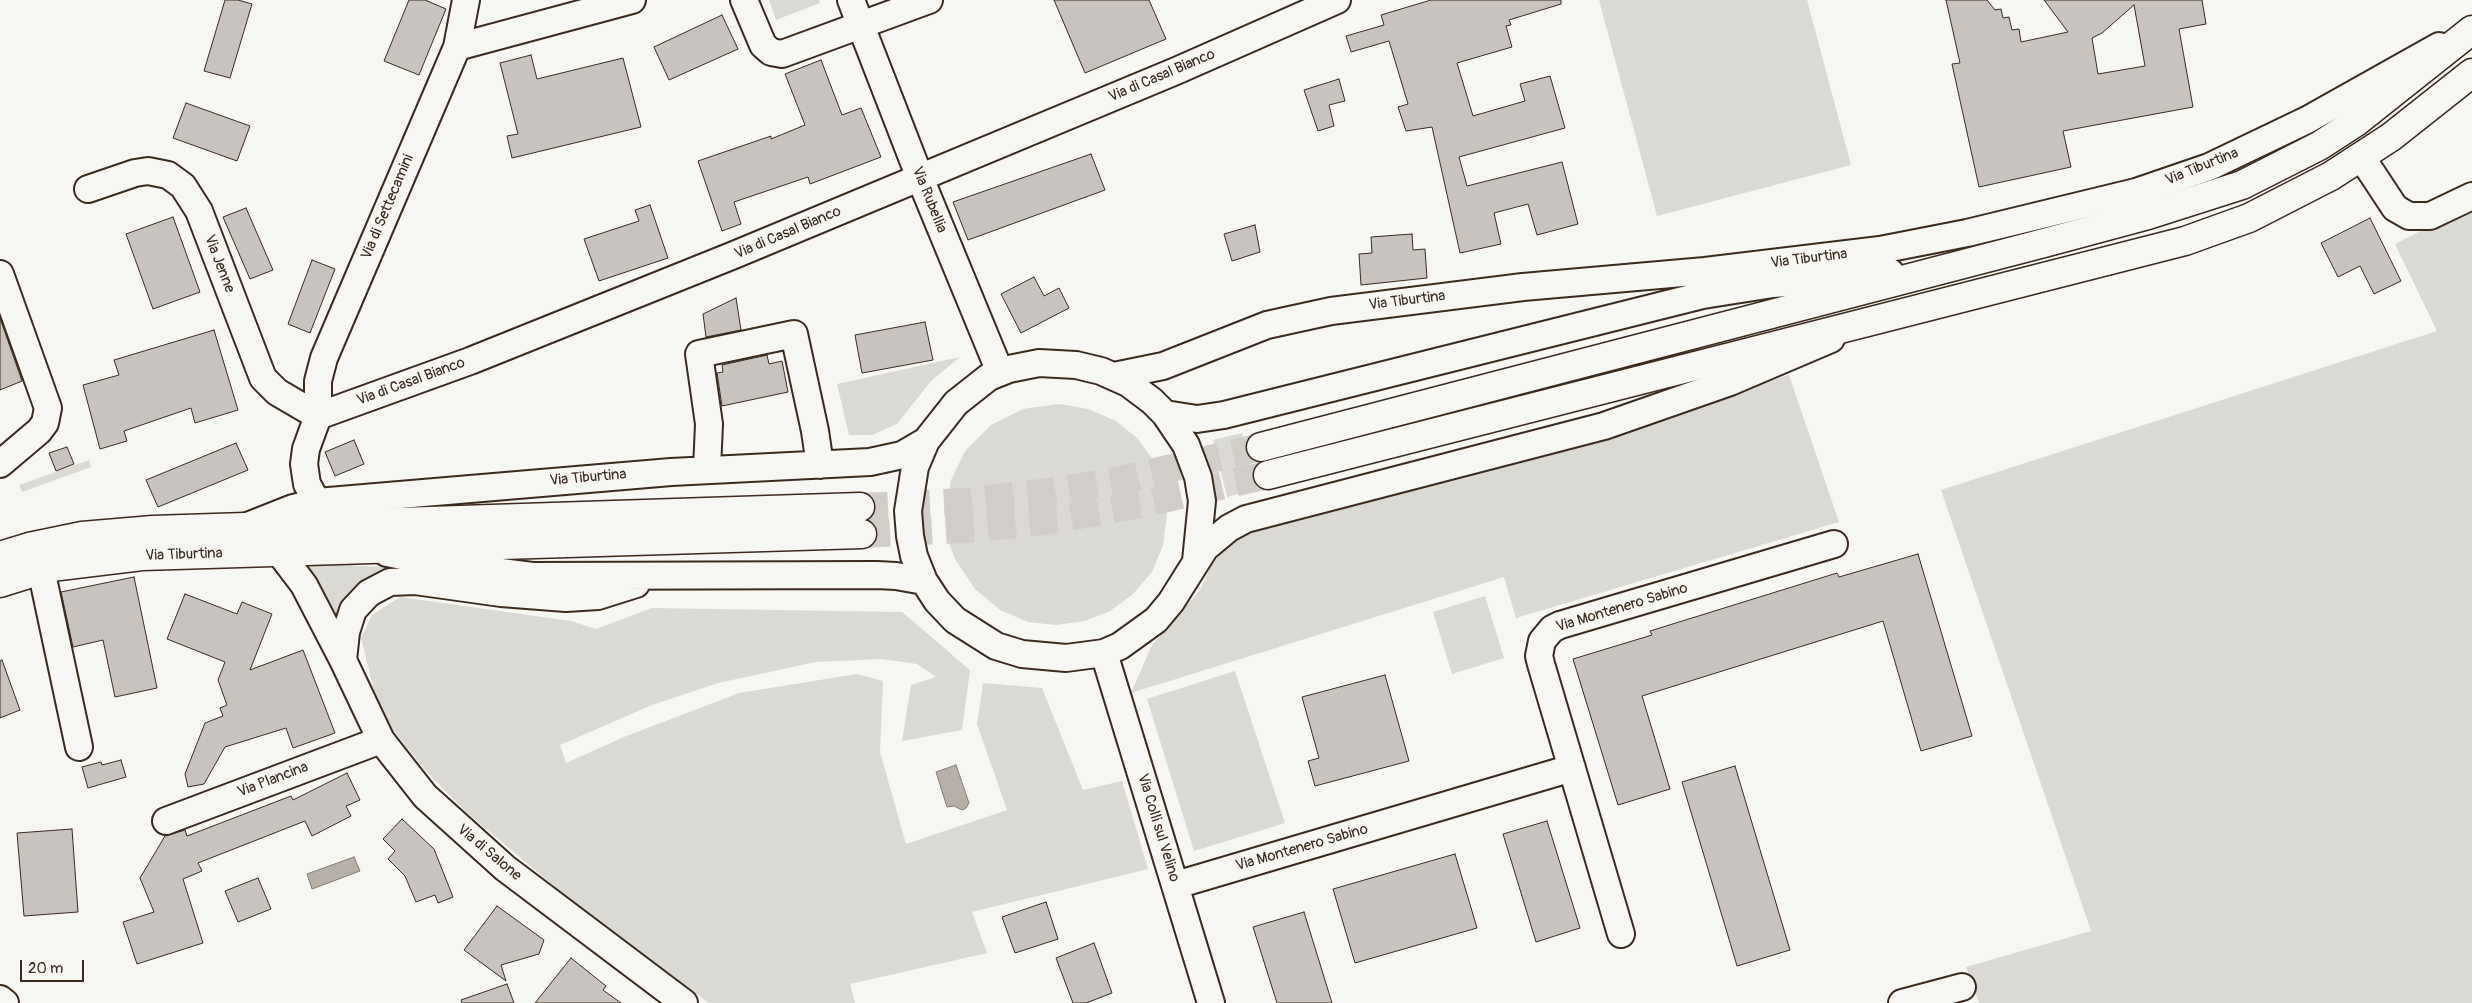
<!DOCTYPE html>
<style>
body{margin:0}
#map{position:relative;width:2472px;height:1003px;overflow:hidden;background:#f6f6f2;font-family:Pangolin,sans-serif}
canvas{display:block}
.scale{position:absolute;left:20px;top:960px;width:64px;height:22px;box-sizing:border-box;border:2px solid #3b2a1e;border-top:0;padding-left:6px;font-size:15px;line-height:18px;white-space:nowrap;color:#3b2a1e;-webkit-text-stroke:4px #f6f6f2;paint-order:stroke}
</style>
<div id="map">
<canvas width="2472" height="1003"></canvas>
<div class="scale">20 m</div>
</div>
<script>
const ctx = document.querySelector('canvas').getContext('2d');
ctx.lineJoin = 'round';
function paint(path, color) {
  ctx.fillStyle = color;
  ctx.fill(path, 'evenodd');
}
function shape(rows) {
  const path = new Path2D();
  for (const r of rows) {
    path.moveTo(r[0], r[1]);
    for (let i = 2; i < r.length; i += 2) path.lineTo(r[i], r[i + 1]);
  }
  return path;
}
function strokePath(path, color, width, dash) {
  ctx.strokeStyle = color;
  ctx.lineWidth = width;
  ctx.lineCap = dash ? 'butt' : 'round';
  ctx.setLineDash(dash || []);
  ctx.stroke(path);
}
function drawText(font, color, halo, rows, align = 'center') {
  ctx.font = font + ' Pangolin,sans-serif';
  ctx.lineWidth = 4;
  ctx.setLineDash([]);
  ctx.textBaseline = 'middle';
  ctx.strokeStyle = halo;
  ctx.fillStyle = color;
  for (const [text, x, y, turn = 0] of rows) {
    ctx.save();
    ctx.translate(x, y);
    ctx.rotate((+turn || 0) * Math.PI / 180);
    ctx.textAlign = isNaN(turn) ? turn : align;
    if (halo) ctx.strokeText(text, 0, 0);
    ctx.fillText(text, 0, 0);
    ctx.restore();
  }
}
const green = shape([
 [769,0,819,0,820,3,776,20],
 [1599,0,1807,0,1851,165,1657,216],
 [2472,205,2472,1003,1979,1003,1966,967,2091,931,1941,490,2437,331,2395,244],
 [960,357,931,381,897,424,872,435,849,435,837,384],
 [1789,375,1839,522,1516,618,1504,577,1131,693,1152,645,1200,590,1211,566,1228,543,1261,525,1616,431],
 [1059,404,1088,409,1116,421,1137,438,1151,457,1161,478,1167,513,1163,545,1152,572,1132,595,1110,611,1085,621,1056,625,1028,622,1000,610,975,589,955,559,948,540,945,515,951,480,965,451,991,425,1023,409],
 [1242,433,1256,489,1227,497,1213,440],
 [89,460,91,467,22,492,19,485],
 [304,564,330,564,398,568,378,572,362,581,348,597,333,622],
 [1485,596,1504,658,1452,674,1433,612],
 [400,597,571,621,596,629,652,608,902,612,970,670,962,730,902,741,911,685,936,677,917,664,881,659,816,662,718,683,652,705,560,745,566,763,624,737,739,693,857,674,883,681,880,752,906,844,1007,810,977,724,983,683,1042,688,1083,790,1122,781,1148,869,972,912,987,953,850,984,855,1003,709,1003,573,902,466,812,426,771,393,730,374,690,361,638,372,615],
 [1235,671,1285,823,1194,851,1147,699]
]);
const water = shape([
 [956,765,969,803,966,808,962,810,954,806,947,807,936,772,956,765],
 [354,857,360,871,312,889,307,874,354,857]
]);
const building = shape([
 [225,0,238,0,252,4,230,78,204,71,225,0],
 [409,0,425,0,446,9,419,75,384,61,409,0],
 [1054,0,1149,0,1166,39,1085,73,1054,0],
 [1431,0,1561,0,1561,4,1509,20,1511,25,1506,26,1512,47,1457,63,1473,116,1525,101,1520,84,1550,76,1565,128,1459,157,1467,186,1562,162,1578,224,1537,235,1528,204,1494,213,1501,244,1460,253,1432,127,1406,131,1398,107,1408,104,1389,41,1351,52,1346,36,1384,25,1381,15,1431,0],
 [1946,0,1987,0,1995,10,2001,9,2003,18,2009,17,2012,30,2019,29,2021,42,2068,32,2044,0,2202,0,2206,24,2179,29,2193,107,2063,131,2071,167,1979,187,1952,64,1960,63,1946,0],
 [2134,5,2145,66,2098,74,2092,38,2102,33,2134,5],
 [722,15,738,49,669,80,654,47,722,15],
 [531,55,537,79,623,58,641,127,512,158,507,136,518,134,500,63,531,55],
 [821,60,842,115,861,108,881,157,810,184,808,177,734,202,741,224,722,231,698,161,771,136,771,139,805,125,785,74,821,60],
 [1339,79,1345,101,1329,105,1334,126,1318,131,1304,90,1339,79],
 [186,103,250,126,237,161,173,138,186,103],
 [1091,154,1105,190,968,240,953,202,1091,154],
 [650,205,668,258,599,281,584,239,639,221,635,210,650,205],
 [246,208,273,270,250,279,223,217,246,208],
 [173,217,200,292,153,309,126,234,173,217],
 [2370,218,2401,281,2374,294,2360,266,2338,277,2321,243,2370,218],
 [1255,225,1260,252,1232,261,1224,234,1255,225],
 [1412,234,1413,250,1425,249,1427,278,1361,285,1359,254,1372,253,1371,237,1412,234],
 [312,260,335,269,310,333,288,324,312,260],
 [1034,277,1044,296,1059,288,1069,308,1021,333,1001,294,1034,277],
 [736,298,741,330,706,337,703,314,736,298],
 [0,318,22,381,0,390,0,318],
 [925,322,933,360,862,373,855,335,925,322],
 [214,330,238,410,195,423,191,408,124,431,127,441,100,449,83,385,119,375,114,360,214,330],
 [767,355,769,364,782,361,788,392,722,406,717,373,723,372,722,365,767,355],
 [354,440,364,464,335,476,325,452,354,440],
 [236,443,248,470,158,507,146,480,236,443],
 [67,447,74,464,56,471,49,453,67,447],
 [1918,554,1972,736,1921,751,1883,621,1642,696,1670,789,1618,805,1573,659,1652,635,1650,631,1837,573,1839,577,1918,554],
 [134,577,157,688,115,697,103,640,73,647,61,592,134,577],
 [185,594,237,614,242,602,272,614,250,670,303,650,335,733,293,748,286,728,225,747,204,784,188,787,185,774,205,723,223,716,220,708,227,705,218,680,225,662,167,639,185,594],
 [2,660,20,710,0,718,0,661,2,660],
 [1385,675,1409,761,1315,786,1308,761,1319,758,1302,697,1385,675],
 [121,760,126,777,88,788,82,767,101,762,102,765,121,760],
 [1735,766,1790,950,1737,966,1682,782,1735,766],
 [347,773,360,800,346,806,351,816,312,836,305,821,198,863,202,871,183,879,203,943,137,964,123,922,154,912,140,878,165,836,185,830,187,836,291,796,293,800,347,773],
 [402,819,434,849,453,897,438,903,435,895,416,902,405,876,388,859,395,851,383,839,402,819],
 [1547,821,1580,928,1536,942,1503,834,1547,821],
 [72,829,78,912,24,916,17,833,72,829],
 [1455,854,1477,928,1355,963,1333,889,1455,854],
 [258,878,271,909,238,922,225,891,258,878],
 [1046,902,1058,939,1015,953,1002,917,1046,902],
 [497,906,544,940,539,954,501,965,506,981,464,950,497,906],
 [1304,912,1332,1003,1277,1003,1253,927,1304,912],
 [1094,943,1112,993,1086,1003,1073,1003,1056,958,1094,943],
 [571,958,606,986,603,990,621,1003,535,1003,571,958],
 [507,984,514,1003,462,1003,461,1000,507,984]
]);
const majorTunnel = shape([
 [860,507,963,502,1050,492,1121,480,1261,447],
 [862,534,979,528,1058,519,1145,503,1268,475]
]);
const minor = shape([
 [744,0,763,45,771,52,782,54,929,0],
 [851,0,920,178,1000,372],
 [457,47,632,0],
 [2362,158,2395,208,2409,216,2430,216,2472,196],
 [88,189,135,173,148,171,168,175,183,186,199,211,263,378,277,392,318,416],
 [0,274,48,408,45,423,39,431,0,464],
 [1114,376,1163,366,1267,325,1331,311,1523,287,1705,271,1880,250,1967,233,2136,192,2209,167,2307,120,2439,46],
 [1165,414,1197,419,1224,415,1703,295,1773,284,1864,277,1890,272],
 [318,416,470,361,734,255,1176,71,1337,0],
 [707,469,709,424,699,354,794,334,815,431,820,465],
 [317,502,307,484,304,464,306,449,318,416,318,381,324,358,457,47,466,0],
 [250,525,293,508,317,502,671,472,870,462,902,455,926,441],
 [279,552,304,585,343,660,381,740,425,796,505,868,684,1003],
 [387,553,454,566,532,576,877,575,896,576,924,581],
 [1196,561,1202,501,1198,477,1186,445,1165,414,1152,401,1128,383,1101,371,1076,365,1039,363,1009,369,989,377,956,403,926,441,915,467,908,511,910,536,914,556,924,581,937,601,955,620,996,646,1022,654,1066,658,1104,653,1120,646,1156,620,1171,602,1205,548,1229,528,1246,519,1604,426,1730,382,1831,339],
 [41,569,79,747],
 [1104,653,1211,1003],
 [343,660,346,632,353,610,369,593,390,582,415,581,501,593,566,598,598,596,636,584],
 [166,821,381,740],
 [1176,885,1572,768],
 [1621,934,1541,664,1539,656,1542,641,1552,629,1560,625,1834,544],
 [0,999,5,1003],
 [1902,1003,1962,987]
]);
const major = shape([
 [1261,447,2044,243,2148,215,2242,185,2319,146,2356,122,2472,30],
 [1268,475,2185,241,2249,218,2331,176,2391,137,2472,73],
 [0,556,29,547,82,536,153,530,860,507],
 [0,583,51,567,142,556,862,534]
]);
const streetNames = [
 ["Via di Casal Bianco",1162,76,-23],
 ["Via Tiburtina",2202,167,-22],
 ["Via Rubellia",929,200,68],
 ["Via di Settecamini",388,207,-67],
 ["Via di Casal Bianco",788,233,-23],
 ["Via Tiburtina",1809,259,-7],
 ["Via Jenne",219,264,69],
 ["Via Tiburtina",1407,301,-7],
 ["Via di Casal Bianco",411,382,-20],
 ["Via Tiburtina",588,478,-5],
 ["Via Tiburtina",184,555,-2],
 ["Via Montenero Sabino",1622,608,-17],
 ["Via Plancina",273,780,-21],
 ["Via Colli sul Velino",1158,828,73],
 ["Via Montenero Sabino",1302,848,-16],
 ["Via di Salone",489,853,40]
];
paint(green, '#dad9d3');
paint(water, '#b6b0a9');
strokePath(water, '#857a71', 1);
paint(building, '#c8c3be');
strokePath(building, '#3b2a1e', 1);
strokePath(majorTunnel, '#d1cdc8', 28, [28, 14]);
strokePath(minor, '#3b2a1e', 30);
strokePath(major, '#3b2a1e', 31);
strokePath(minor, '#f6f6f2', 26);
strokePath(major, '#f6f6f2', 28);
drawText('15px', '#3b2a1e', '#f6f6f2', streetNames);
</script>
